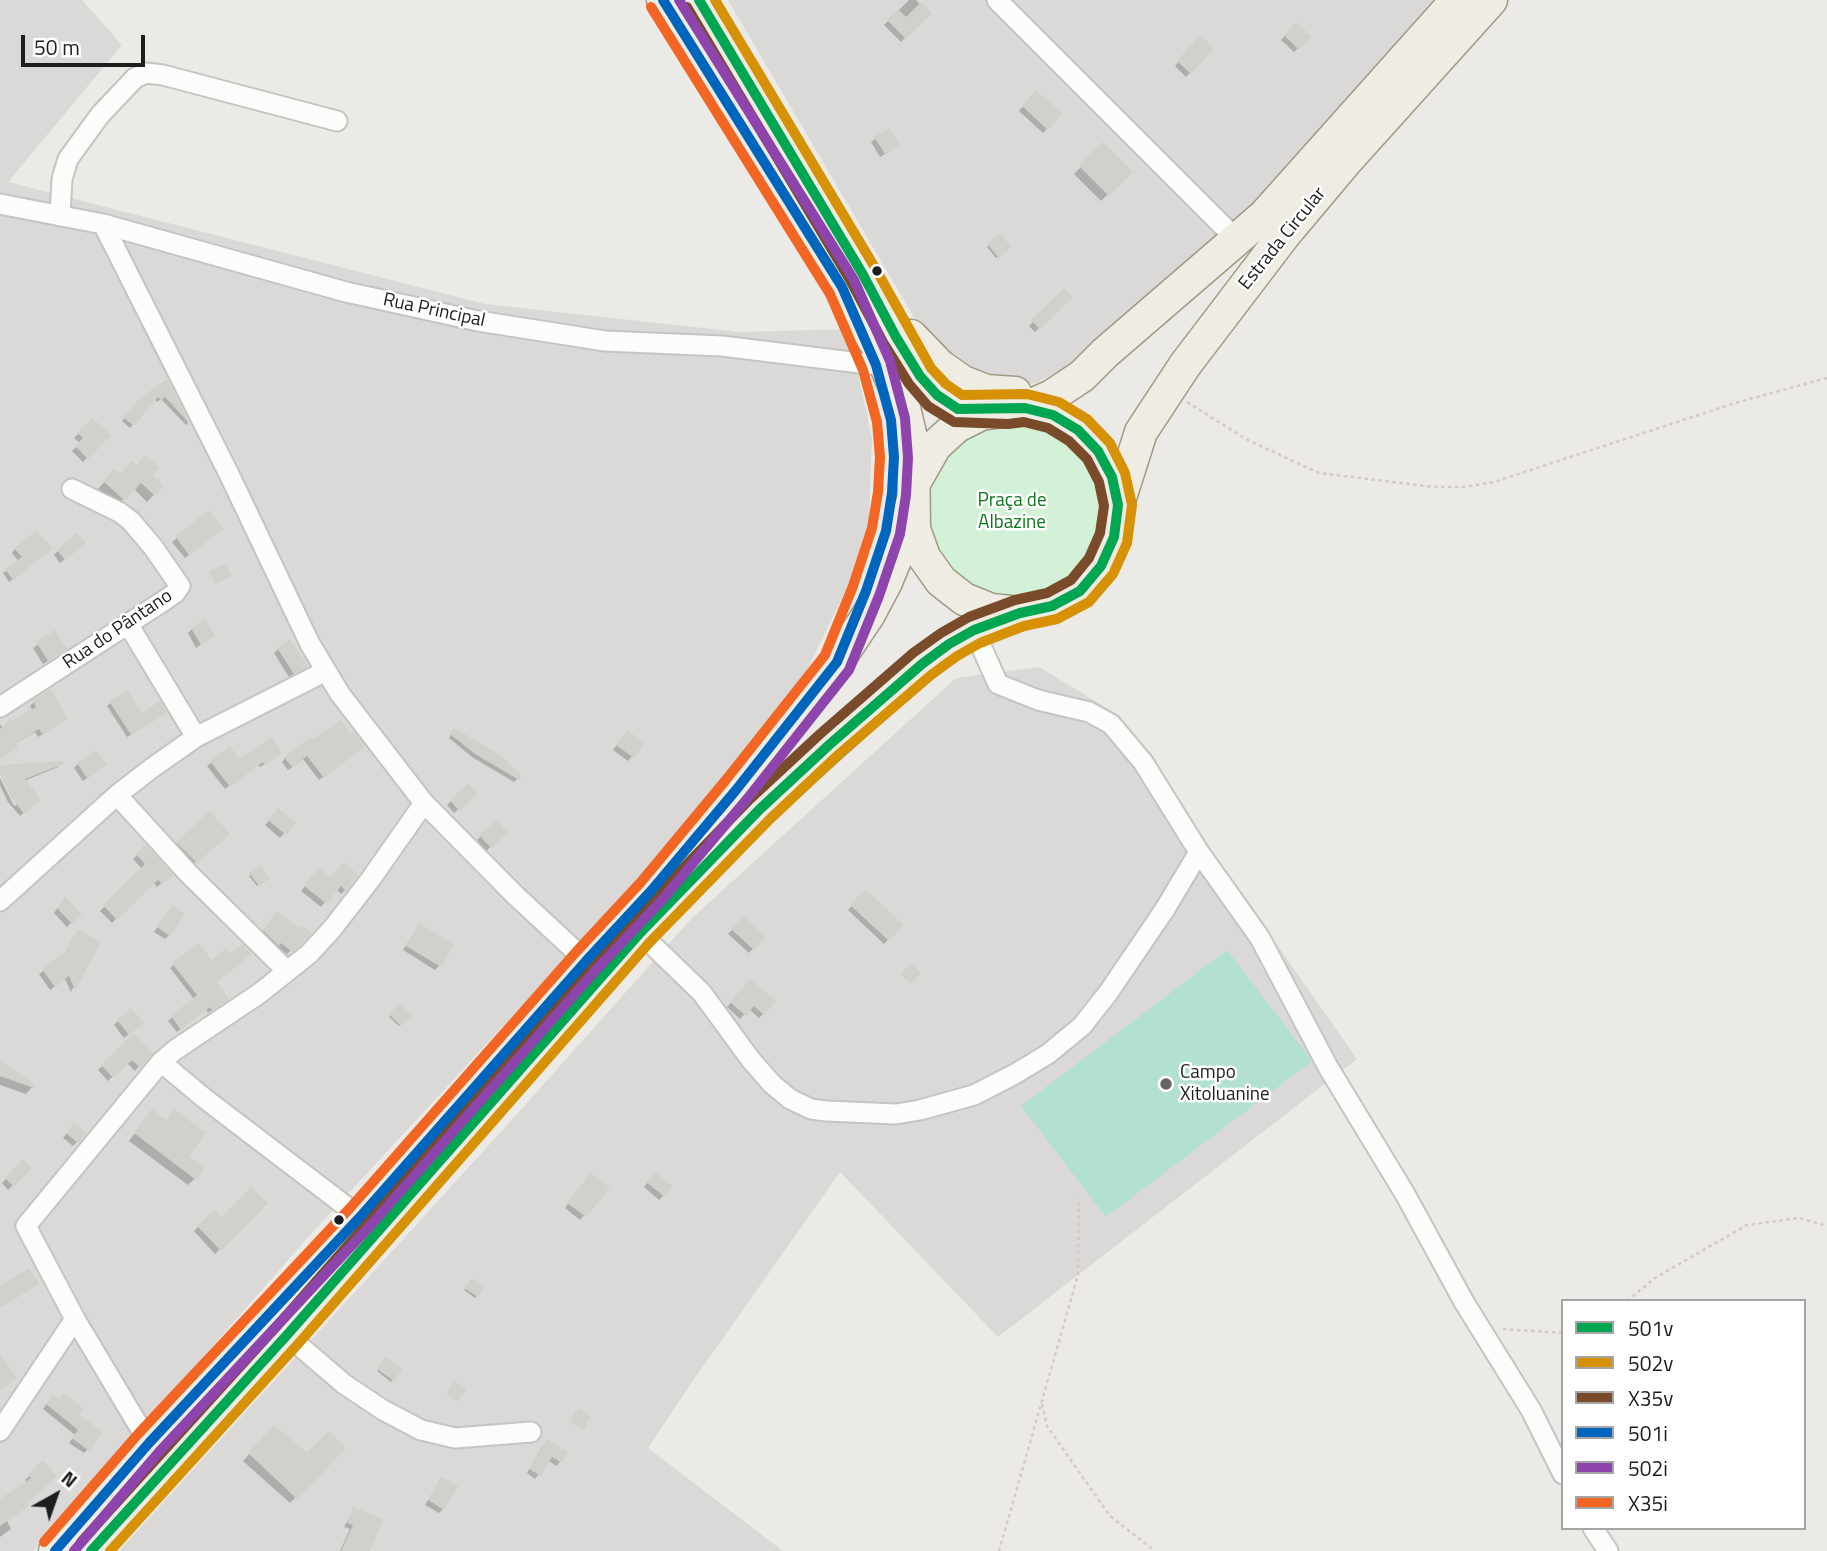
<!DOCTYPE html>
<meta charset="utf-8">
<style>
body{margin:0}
#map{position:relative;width:1827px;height:1551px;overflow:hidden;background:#ebeae6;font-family:"Titillium Web",sans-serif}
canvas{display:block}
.legend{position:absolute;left:1561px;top:1299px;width:245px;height:231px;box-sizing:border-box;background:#fff;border:2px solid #a5a5a5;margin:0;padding:9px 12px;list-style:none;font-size:21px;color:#1d1d1d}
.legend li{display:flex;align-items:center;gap:14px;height:35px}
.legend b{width:35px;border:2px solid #a5a5a5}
.north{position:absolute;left:21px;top:1460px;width:70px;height:70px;-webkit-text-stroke:5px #fff;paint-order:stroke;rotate:40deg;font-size:19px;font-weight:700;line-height:28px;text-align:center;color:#1d1d1d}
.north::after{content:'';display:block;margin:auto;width:24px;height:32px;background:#1d1d1d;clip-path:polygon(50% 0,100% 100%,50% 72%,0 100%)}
.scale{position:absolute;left:21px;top:35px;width:124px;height:32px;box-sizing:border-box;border:4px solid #1d1d1d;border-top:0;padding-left:9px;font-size:21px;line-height:24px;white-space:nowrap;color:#1d1d1d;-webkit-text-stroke:5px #fff;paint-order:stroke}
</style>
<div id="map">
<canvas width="1827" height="1551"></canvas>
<ul class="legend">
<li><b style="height:9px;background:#00a651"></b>501v</li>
<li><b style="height:9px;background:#d69104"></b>502v</li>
<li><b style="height:9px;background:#7a4b2a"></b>X35v</li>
<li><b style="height:9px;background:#0065bd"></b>501i</li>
<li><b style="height:9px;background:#8e44ad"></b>502i</li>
<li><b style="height:9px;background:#f26522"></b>X35i</li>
</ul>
<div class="north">N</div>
<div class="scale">50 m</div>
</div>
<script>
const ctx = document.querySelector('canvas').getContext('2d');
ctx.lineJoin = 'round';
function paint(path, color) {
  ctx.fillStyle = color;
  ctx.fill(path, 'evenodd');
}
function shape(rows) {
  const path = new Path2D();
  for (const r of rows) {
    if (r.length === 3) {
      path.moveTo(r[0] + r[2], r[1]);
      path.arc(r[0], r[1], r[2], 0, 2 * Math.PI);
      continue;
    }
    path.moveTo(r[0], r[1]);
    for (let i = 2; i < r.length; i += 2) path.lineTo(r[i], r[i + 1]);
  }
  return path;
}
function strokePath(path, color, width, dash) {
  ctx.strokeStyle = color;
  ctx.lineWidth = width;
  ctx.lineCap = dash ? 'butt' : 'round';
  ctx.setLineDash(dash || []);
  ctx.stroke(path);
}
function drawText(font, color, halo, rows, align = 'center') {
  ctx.font = font + ' "Titillium Web",sans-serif';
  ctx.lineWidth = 5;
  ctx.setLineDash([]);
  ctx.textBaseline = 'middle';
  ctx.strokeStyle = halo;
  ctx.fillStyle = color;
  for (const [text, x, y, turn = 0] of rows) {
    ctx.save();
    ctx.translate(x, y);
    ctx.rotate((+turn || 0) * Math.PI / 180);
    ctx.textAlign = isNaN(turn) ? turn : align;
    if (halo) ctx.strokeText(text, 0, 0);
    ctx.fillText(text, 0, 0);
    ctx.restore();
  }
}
const residential = shape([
 [0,0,82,0,122,45,8,182,485,304,740,332,848,329,872,438,868,545,806,672,676,839,309,1236,33,1551,0,1551],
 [728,0,1440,0,1335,119,1214,242,1067,367,1036,383,1004,387,977,382,918,324],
 [1039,667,1115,713,1357,1059,998,1337,840,1172,690,1385,648,1448,783,1551,119,1551,518,1113,691,919,956,678]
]);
const park = shape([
 [1013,511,87]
]);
const pitch = shape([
 [1227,950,1312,1061,1106,1217,1021,1106]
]);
const shadow = shape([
 [909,0,916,0,929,13,901,42,884,25],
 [1296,24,1309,37,1294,52,1281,40],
 [1200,38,1212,48,1186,77,1175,66],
 [1036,93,1060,114,1043,133,1019,111],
 [876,138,893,149,880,157,871,142],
 [1103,145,1130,172,1101,201,1074,174],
 [999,236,1009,247,996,258,987,247],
 [1064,291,1071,297,1035,332,1029,326],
 [167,381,188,423,186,425,161,399,157,402,155,399,130,428,122,421,137,402],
 [92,420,108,436,83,462,72,451,80,443,74,438],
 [114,471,120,477,149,475,162,486,147,502,134,489,117,506,98,489],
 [209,513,217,533,185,558,172,542],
 [79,547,60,563,54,555,58,551],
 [15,549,47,552,9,582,3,573,19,562,12,553],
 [192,629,213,636,196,648,188,633],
 [54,633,60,653,43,664,33,648],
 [278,649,306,666,289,677,274,653],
 [34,702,66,719,38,737,35,732,14,744,16,747,12,751,0,758,0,724,3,728,33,711,30,706],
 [110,703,142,716,161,716,127,737,107,706],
 [452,733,520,776,514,782,472,757,449,738],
 [350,736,359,749,319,780,303,759,288,770,282,762,285,758],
 [623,736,642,743,628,761,613,750],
 [229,749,239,761,276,756,260,767,258,765,225,789,207,766],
 [62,763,58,767,24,781,35,803,20,816,8,802,0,785,0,778,14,806,17,805,0,767],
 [78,764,100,769,83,781,74,768],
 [469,785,476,793,454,813,447,805],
 [278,811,293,823,280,838,265,825],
 [496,822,505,833,486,851,477,840],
 [221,840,189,868,171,849,177,843],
 [146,847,171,875,157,887,153,882,112,923,100,911,142,869,133,859],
 [344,864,345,890,341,894,336,889,321,907,301,891,315,874,330,879],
 [260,867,268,878,257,886,249,876],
 [865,892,901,925,884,944,848,910],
 [61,903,79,915,67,927,54,913],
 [168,911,169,935,165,939,154,932],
 [273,917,309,933,287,954,276,946,274,949,260,935],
 [743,919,763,938,749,953,728,934],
 [419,925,439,966,435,970,403,950],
 [78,931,99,942,71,992,65,979,50,990,39,974,63,956],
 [198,945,212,962,229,957,215,982,223,1002,208,1013,206,1009,177,1032,168,1021,194,999,170,968],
 [750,981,763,1014,759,1018,749,1009,740,1019,727,1007],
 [399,1007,408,1016,399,1026,389,1017],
 [118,1021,137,1027,124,1038,114,1025],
 [134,1036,151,1053,135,1071,127,1063,108,1081,98,1070],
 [0,1062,32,1087,26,1094,0,1085],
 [146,1118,165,1121,186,1156,195,1178,188,1185,129,1141],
 [74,1125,77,1142,73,1146,63,1138],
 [23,1162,30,1168,8,1190,2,1183],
 [651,1178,663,1196,659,1200,644,1187],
 [587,1179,607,1188,580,1220,565,1208],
 [265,1203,215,1254,194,1231,213,1212,221,1220],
 [472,1280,483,1287,475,1298,464,1290],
 [385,1360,400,1370,391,1382,377,1371],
 [49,1401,77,1415,88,1449,84,1453,69,1443,75,1435,43,1409],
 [274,1427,307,1455,343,1448,290,1503,243,1461],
 [543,1445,560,1462,556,1466,548,1460,535,1479,527,1473],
 [43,1463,7,1521,11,1529,0,1537,0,1502,27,1483,25,1480],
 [441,1479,443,1509,439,1513,425,1505],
 [354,1509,367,1551,340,1551,350,1529,344,1527]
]);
const building = shape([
 [921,2,932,13,906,39,887,20,898,9,906,17],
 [1296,22,1312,37,1299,50,1284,35],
 [1200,35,1214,48,1191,74,1177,61],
 [1036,90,1062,114,1048,130,1022,106],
 [889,128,900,145,885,154,874,137],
 [1103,142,1133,172,1109,196,1079,166],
 [1000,233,1011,247,999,258,987,244],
 [1064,288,1073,297,1040,329,1031,320],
 [167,379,190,424,165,397,161,400,158,397,134,426,123,417,140,398],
 [92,418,111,435,88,459,75,446,83,438,77,433],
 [145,455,159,467,152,475,164,486,155,496,141,483,125,501,103,481,114,469,120,474,132,461,137,465],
 [209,510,224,529,189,555,175,536],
 [36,531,53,548,13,580,5,569,22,557,14,548],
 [77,533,86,543,65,560,57,550],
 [226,563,232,576,215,584,209,571],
 [205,619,215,636,201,645,191,628],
 [55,630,67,649,48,661,36,642],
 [290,639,308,666,294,674,277,648],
 [51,689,68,719,42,734,39,729,16,743,18,748,0,758,0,729,10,719,11,721,36,707,33,700],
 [128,691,142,713,160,701,167,713,131,735,109,701],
 [341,720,351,734,354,732,365,746,324,778,307,756,292,767,284,757,311,737,313,739],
 [454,728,499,754,522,776,519,780,475,754,450,734],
 [627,730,645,743,634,758,616,745],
 [272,737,282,753,265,765,263,762,230,787,210,761,230,746,239,759],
 [96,750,107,765,87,778,77,763],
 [64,761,64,764,25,779,41,800,24,814,12,798,0,773,0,765],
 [469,783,478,793,459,811,450,800],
 [278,808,296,823,286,835,268,820],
 [210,811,230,834,197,863,176,842],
 [496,820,508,833,491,848,479,835],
 [146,845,173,875,162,884,158,880,117,920,103,905,145,864,136,854],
 [344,862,358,875,346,891,341,886,327,904,304,886,319,867,330,877],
 [260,865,270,878,259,886,249,873],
 [865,889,904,925,889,941,850,905],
 [65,896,82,915,72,924,57,908],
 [172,905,185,914,170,936,157,927],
 [277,911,299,928,302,925,312,933,292,952,281,943,279,946,263,930],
 [743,916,765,938,754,950,731,929],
 [419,923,454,945,441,967,406,946],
 [78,929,101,942,75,990,69,976,55,987,42,969,65,952],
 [199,943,212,960,225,949,230,954,242,944,252,954,217,982,229,999,212,1010,210,1007,181,1030,171,1016,197,995,172,963],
 [911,963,921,973,911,984,900,974],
 [750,979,776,1001,764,1015,754,1006,746,1016,730,1002],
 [399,1004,411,1016,401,1026,389,1014],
 [131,1008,144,1023,129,1035,117,1020],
 [134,1033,153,1053,140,1068,132,1060,113,1078,101,1065],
 [0,1060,36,1085,34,1088,0,1076],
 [152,1109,166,1120,174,1109,206,1133,189,1156,205,1168,196,1180,134,1133],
 [74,1123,87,1133,78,1143,66,1133],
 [23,1159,32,1168,14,1187,5,1178],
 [655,1172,673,1186,665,1197,646,1182],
 [591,1173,610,1188,586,1217,567,1203],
 [251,1187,268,1203,221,1251,197,1226,214,1210,221,1218],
 [29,1268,39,1284,0,1308,0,1286],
 [472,1278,485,1287,478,1297,464,1288],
 [0,1354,17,1378,0,1390],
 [385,1357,402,1369,394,1381,377,1369],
 [455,1381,466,1390,457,1402,446,1393],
 [64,1393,84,1409,79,1415,103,1432,89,1451,72,1438,78,1430,46,1404,53,1395,59,1399],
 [578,1408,591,1416,583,1430,570,1422],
 [274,1425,307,1452,329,1431,346,1448,297,1499,248,1453],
 [547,1439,568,1452,562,1463,552,1457,541,1476,529,1469],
 [43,1460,57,1476,27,1503,29,1506,0,1526,0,1499,31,1478,28,1474],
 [441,1477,458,1486,444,1510,428,1500],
 [353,1507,383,1519,370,1551,341,1551,353,1525,347,1523]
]);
const path = shape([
 [1187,402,1246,439,1319,473,1434,487,1464,487,1494,482,1735,403,1827,378],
 [1627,1301,1655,1278,1747,1225,1799,1218,1827,1226],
 [1503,1329,1563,1333],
 [1042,1404,1047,1426,1110,1516,1155,1551],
 [999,1551,1078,1275,1079,1197]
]);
const street = shape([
 [997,0,1238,241],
 [0,204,103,224,346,292,478,321,605,341,722,346,876,365],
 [60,216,62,179,68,159,100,115,135,78,146,73,163,75,337,121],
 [103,224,228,472,310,644,340,694,424,803,515,895,586,961],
 [128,624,196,737],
 [981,646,998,684,1038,700,1089,712,1111,724,1143,762,1199,852,1260,938,1328,1067,1405,1194,1464,1302,1531,1410,1563,1474],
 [0,707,165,600,175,593,180,586,153,547,131,521,119,512,72,489],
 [117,795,188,873,287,971],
 [0,901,117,795,152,768,196,737,326,671],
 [640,933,702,993,751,1060,772,1084,790,1099,811,1109,826,1111,896,1114,920,1110,974,1095,1015,1074,1048,1054,1082,1026,1108,993,1165,909,1199,852],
 [161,1062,204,1098,360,1217],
 [287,1335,344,1384,383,1410,421,1430,455,1438,531,1432],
 [0,1431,75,1319],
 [149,1443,75,1319,26,1226,161,1062,175,1050,260,993,309,954,332,929,370,880,424,803],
 [1593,1528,1608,1551]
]);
const primary = shape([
 [663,0,878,347,904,408,913,446,914,529,924,557,941,581,964,599,991,610,1020,613,1052,606,1080,591,1101,566,1114,537,1118,505,1112,477,1098,451,1078,430,1053,415,1025,408,981,414,957,426,935,446,914,483],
 [699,0,862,273,896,337,920,376,937,395,958,409,993,410],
 [911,336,940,366,963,382,986,391,1015,393],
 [1025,408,1052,396,1082,376,1105,353,1265,215,1457,0],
 [1118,504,1141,432,1185,365,1284,235,1347,160,1491,0],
 [55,1551,149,1443,360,1217,586,961,651,891,736,790,837,662,869,614,886,582,900,548,913,500],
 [91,1551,287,1335,640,933,760,809,922,664,949,644,974,630,1020,613]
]);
const bus1 = shape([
 [91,1551,287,1335,640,933,760,809,829,745,922,664,949,644,974,630,1020,613,1052,606,1080,591,1101,566,1114,537,1118,505,1112,477,1098,451,1078,430,1053,415,1025,408,958,409,937,395,920,376,896,337,862,273,699,0]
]);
const bus2 = shape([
 [110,1551,298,1344,650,942,770,819,838,755,931,675,957,656,980,643,1024,626,1057,619,1089,602,1113,574,1127,543,1132,505,1125,473,1110,443,1087,419,1059,402,1027,394,962,395,946,384,931,368,874,266,715,0]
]);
const bus3 = shape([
 [81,1542,277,1326,629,924,750,799,820,734,913,653,941,633,969,617,1015,600,1047,593,1071,580,1089,558,1100,533,1104,506,1099,482,1087,459,1069,441,1048,428,1024,422,1008,424,954,422,928,406,909,384,884,344,850,280,687,7]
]);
const bus4 = shape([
 [55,1551,149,1443,360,1217,586,961,651,891,736,790,837,662,866,591,886,531,892,493,894,457,891,420,876,365,842,287,663,0]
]);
const bus5 = shape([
 [74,1551,159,1452,370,1226,596,970,662,900,747,799,849,670,879,596,900,534,906,495,908,458,905,418,890,361,854,280,679,0]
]);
const bus6 = shape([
 [44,1542,139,1433,350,1208,576,952,641,882,725,781,825,655,853,586,872,528,878,492,880,457,877,422,863,370,830,294,651,7]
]);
const markers = [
 [877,271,6,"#1d1d1d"],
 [1166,1084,7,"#656563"],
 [339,1220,6,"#1d1d1d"]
];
const streetNames = [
 ["Estrada Circular",1283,239,-51],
 ["Rua Principal",434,311,12],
 ["Rua do Pântano",118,630,-34]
];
const parkNames = [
 ["Praça de",1012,501],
 ["Albazine",1012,523]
];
const poiNames = [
 ["Campo",1180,1073],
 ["Xitoluanine",1180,1095]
];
paint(residential, '#dad9d7');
paint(park, '#d3f1d6');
paint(pitch, '#b2e1d0');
paint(shadow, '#0003');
paint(building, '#d2d0cc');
strokePath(street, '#c4c4c2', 23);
strokePath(primary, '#a09983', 35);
strokePath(path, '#d5c9c6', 2.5, [3.5, 3.5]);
strokePath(street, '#fcfcfb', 19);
strokePath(primary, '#efece4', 32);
strokePath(bus1, '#00a651', 10);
strokePath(bus2, '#d69104', 10);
strokePath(bus3, '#7a4b2a', 10);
strokePath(bus4, '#0065bd', 10);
strokePath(bus5, '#8e44ad', 10);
strokePath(bus6, '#f26522', 10);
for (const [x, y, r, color] of markers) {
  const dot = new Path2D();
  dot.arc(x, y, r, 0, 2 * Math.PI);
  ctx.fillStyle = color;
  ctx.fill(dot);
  strokePath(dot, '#fff', 2.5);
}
drawText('19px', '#1d1d1d', '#fff', streetNames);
drawText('19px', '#0f761d', '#fff', parkNames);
drawText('19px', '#1d1d1d', '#fff', poiNames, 'left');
</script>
